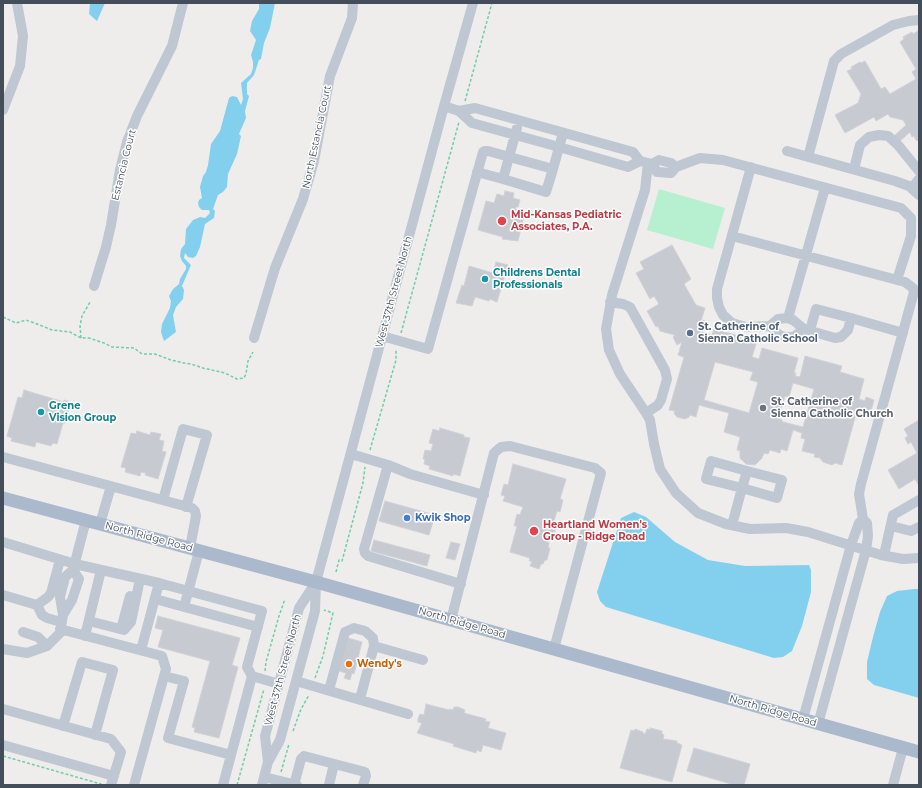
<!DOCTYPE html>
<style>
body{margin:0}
#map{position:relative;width:922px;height:788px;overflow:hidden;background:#efecec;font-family:Montserrat,sans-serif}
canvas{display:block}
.frame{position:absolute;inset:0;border:4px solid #444e5a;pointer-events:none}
</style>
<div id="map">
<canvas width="922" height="788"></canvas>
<div class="frame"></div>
</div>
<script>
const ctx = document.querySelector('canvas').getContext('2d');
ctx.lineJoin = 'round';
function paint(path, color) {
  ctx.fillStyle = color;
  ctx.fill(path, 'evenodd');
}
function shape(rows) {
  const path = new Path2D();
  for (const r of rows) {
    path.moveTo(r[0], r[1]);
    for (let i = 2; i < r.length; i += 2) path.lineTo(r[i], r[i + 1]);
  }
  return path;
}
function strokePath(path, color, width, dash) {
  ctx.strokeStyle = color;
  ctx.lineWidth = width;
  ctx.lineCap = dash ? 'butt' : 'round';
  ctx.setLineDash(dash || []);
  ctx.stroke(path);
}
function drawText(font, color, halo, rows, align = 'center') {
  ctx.font = font + ' Montserrat,sans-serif';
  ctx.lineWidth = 3;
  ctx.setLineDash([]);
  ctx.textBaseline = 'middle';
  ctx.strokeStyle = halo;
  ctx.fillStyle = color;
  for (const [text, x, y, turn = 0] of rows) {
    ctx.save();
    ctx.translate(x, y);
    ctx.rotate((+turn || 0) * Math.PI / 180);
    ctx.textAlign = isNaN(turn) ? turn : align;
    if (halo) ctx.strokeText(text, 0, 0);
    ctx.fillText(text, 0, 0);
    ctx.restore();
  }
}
const green = shape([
 [659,189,725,208,713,249,647,230]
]);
const water = shape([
 [90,3,105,3,97,21,89,14],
 [259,3,275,3,270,28,264,43,261,59,259,60,254,75,247,83,247,94,249,96,245,111,246,118,239,134,241,136,237,154,228,174,227,187,223,192,218,195,213,209,215,211,214,218,205,224,200,247,196,256,193,258,188,257,185,253,184,258,191,265,182,286,184,290,183,299,176,307,173,315,176,332,164,341,161,332,162,324,170,308,171,301,169,296,173,289,179,284,180,279,186,269,186,266,182,261,180,256,181,249,185,244,186,229,193,220,200,217,205,218,210,213,209,210,202,210,199,207,198,203,199,200,202,198,200,187,203,176,206,172,208,165,211,144,220,131,229,98,232,96,237,97,241,105,243,99,241,83,251,74,253,68,253,62,251,55,256,40,250,31,252,21,259,9],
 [634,512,646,517,675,542,708,560,745,566,809,565,811,570,811,592,802,626,792,651,783,657,774,658,606,607,600,601,597,592,621,518],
 [914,589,919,589,919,698,874,685,867,679,867,662,873,637,880,612,887,596,897,591]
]);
const building = shape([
 [918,31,919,33,919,141,916,140,914,136,912,137,910,132,899,142,893,137,906,125,903,120,890,117,888,114,876,121,874,117,845,133,835,115,858,103,861,94,847,71,852,69,851,67,860,62,861,63,865,61,881,89,885,87,890,94,916,79,912,72,916,69,900,42,904,39,903,37,912,32,913,34,918,31],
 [505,191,514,193,513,198,520,200,518,207,516,207,515,209,525,212,518,241,502,239,503,237,478,230,486,201,494,203,497,194,504,196,505,191],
 [672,245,691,279,684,284,696,305,705,308,701,321,704,320,708,328,701,332,712,335,714,329,757,341,752,357,759,359,762,348,798,358,794,373,796,373,795,376,800,377,805,356,842,366,840,372,864,379,859,399,865,401,866,397,874,400,870,415,862,413,862,409,856,408,855,414,856,414,842,465,835,463,832,465,823,462,820,458,814,457,815,454,802,451,805,439,801,438,802,433,793,430,787,451,781,449,780,453,770,450,768,454,764,453,762,458,755,465,746,464,740,458,740,451,737,450,740,437,724,432,729,413,699,405,696,417,690,415,689,417,685,419,677,417,674,413,675,411,669,410,684,357,678,355,682,342,677,345,673,337,675,335,660,331,658,326,656,327,647,311,659,304,654,296,650,299,636,273,644,269,640,262,672,245],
 [715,362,753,372,750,380,758,382,749,413,704,400,715,362],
 [793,383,814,389,803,427,783,422,779,416,785,396,789,397,793,383],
 [496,262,508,265,497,302,490,299,489,301,475,297,472,306,456,303,462,285,464,286,469,266,493,273,496,262],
 [24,390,64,402,64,400,71,402,65,423,63,423,57,444,53,443,51,446,36,442,35,447,11,441,12,438,7,436,18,397,22,398,24,390],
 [919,420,919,486,915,479,899,489,888,470,917,453,911,442,908,444,905,438,908,436,904,429,919,420],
 [440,428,464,435,464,437,470,438,460,476,453,474,453,476,429,469,430,466,424,464,425,459,423,459,425,450,431,451,433,444,429,443,433,429,439,431,440,428],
 [137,431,150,435,151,432,161,434,159,440,164,441,162,451,166,452,158,479,145,475,146,473,141,472,140,476,125,472,126,468,121,467,131,433,136,434,137,431],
 [513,464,566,479,560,499,563,500,560,512,557,511,553,524,557,525,553,537,550,536,548,542,549,543,548,548,550,548,547,560,545,560,543,564,541,564,539,569,530,566,532,561,529,561,530,558,510,552,517,526,514,526,517,514,520,515,523,507,503,501,505,496,501,495,504,484,508,485,513,464],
 [385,501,435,515,429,535,379,521,385,501],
 [374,540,430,555,427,566,371,551,374,540],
 [451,542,460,544,455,560,446,558,451,542],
 [158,616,240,638,232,665,238,667,219,738,194,732,195,728,192,727,210,661,158,647,163,630,155,628,158,616],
 [348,638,362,642,354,674,352,673,350,680,344,678,346,673,339,671,348,638],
 [426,704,449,710,450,709,453,710,454,707,458,707,465,710,464,713,486,719,485,721,490,722,488,728,506,733,501,750,483,745,481,752,477,750,476,753,453,746,454,744,417,733,422,723,418,722,418,719,420,714,424,715,426,704],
 [650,728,662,731,662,734,664,735,663,739,677,741,677,743,682,745,672,782,620,768,631,730,634,731,635,729,643,732,643,733,645,734,647,729,650,730,650,728],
 [694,748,750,764,744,785,734,785,687,771,694,748]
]);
const path = shape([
 [465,101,492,3],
 [3,317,16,323,26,320,37,324,52,330,70,332,81,338,89,338,104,343,112,347,134,348,142,354,155,354,171,360,184,363,191,364,203,368,225,373,237,379,244,378,246,374,248,361,253,352],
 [401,333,459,122],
 [81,338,80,326,82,316,90,302],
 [370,450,396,360,396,350],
 [336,572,339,560,342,561,363,483,365,467],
 [265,671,266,662,279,616,285,599],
 [315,678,323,656,333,613,324,610],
 [293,731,301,709,309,695],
 [3,756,101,784,101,785],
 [281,772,289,744],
 [237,785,264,689]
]);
const minor = shape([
 [444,106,459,111,475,108,633,152,640,161,652,164,657,172,671,173,676,167,700,158,723,160,901,208,911,218,911,236,897,280],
 [3,110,20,66,23,36,17,3],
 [459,111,472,123,559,147,628,167,640,161],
 [787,151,895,181,909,186,919,195],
 [808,157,834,61,841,54,893,25,909,21,919,20],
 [648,163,645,190,612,295,606,329,609,350,620,374,646,413,650,420,654,444,660,469,676,493,698,513,726,524,750,529,786,528,808,532,881,555,903,559,919,558],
 [652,164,659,160,671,163,676,167],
 [751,167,717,289,717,298,719,307,723,315,732,323,746,327,770,326,779,335,785,337,794,337,804,329,835,338,841,337,848,330,851,318,816,309,810,330],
 [854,169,860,145,869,137,879,135,888,136,898,145,919,171],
 [477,172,503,179,517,128],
 [503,179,546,192,553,169],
 [912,188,919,179],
 [732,236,905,282,913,288,914,292,861,484,859,494,863,519],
 [94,286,106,247,111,225,120,170,127,142,137,116,172,46,183,3],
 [610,302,623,304,630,307,665,370,667,379,661,400,658,405,646,413],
 [851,318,903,333],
 [770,326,778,319,788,318],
 [804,329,793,320,788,318,825,188],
 [382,336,428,349,483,152,485,151,488,151,553,169,563,133],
 [254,338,275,268,303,199,314,161,330,76,352,18,353,3],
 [351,454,388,465,410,474,484,495],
 [3,457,192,508,195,511,196,516,190,548],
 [388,465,364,549,365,553,368,556,461,584],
 [163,500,183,429,207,435,186,507],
 [100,524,111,486],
 [732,525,742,488,747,471,782,480,777,498,742,488,706,479,711,461,747,471],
 [891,526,911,531,919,527],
 [3,542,75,564,159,583],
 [884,555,893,515,919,500],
 [3,595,37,605,42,615,47,618,61,622],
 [155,599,258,627],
 [37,605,48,597,51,593,60,560],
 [184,607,199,551],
 [63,615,60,597,65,577,73,570,86,520],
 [451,620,494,453,501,447,510,446,595,468,601,473,554,649],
 [89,621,124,630,131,622,140,579],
 [60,629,162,656,166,669,134,785],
 [121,629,130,596],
 [23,632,38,637,47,646],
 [85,636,101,570],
 [3,649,27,653,47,646,60,633,63,615,72,600,79,579,73,570],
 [141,650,159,583,262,611,247,667,252,676,231,755,168,738,184,681,164,676],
 [252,676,279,684],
 [296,681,408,714],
 [329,690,345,632,354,628,365,631,373,638,374,646],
 [360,699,374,646,423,660],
 [3,709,111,739,121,752,111,785],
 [803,719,851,545,859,523,863,519,867,523,868,536,866,550,818,724],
 [63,726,82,662,113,670,95,735],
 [3,745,114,776],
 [268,762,265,736,299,608,316,582],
 [264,777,297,785],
 [223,785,231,755],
 [262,785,268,762,280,740,315,611,316,582,444,106,473,3],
 [294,785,301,759,304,756,365,772,366,776,363,785],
 [329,785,334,764],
 [893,785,903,748]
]);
const major = shape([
 [3,498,316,582,919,752]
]);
const markers = [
 [502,221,5,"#e0444e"],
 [485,279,4,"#0f9aa8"],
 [690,333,4,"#5c6f8a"],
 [763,408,4,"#6b7280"],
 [41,412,4,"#0f9aa8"],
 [407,518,4,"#3f7fe0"],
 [534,531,5,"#e0444e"],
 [349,664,4,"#e8710a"]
];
const streetNames = [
 ["North Estancia Court",317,137,-78],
 ["Estancia Court",124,165,-76],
 ["West 37th Street North",394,292,-75],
 ["North Ridge Road",149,537,15],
 ["North Ridge Road",462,623,16],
 ["West 37th Street North",283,670,-75],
 ["North Ridge Road",773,711,16]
];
const healthNames = [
 ["Mid-Kansas Pediatric",511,215],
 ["Associates, P.A.",511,227],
 ["Heartland Women's",543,525],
 ["Group - Ridge Road",543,537]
];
const cultureNames = [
 ["Childrens Dental",493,273],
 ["Professionals",493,285],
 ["Grene",49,406],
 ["Vision Group",49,418]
];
const serviceNames = [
 ["St. Catherine of",698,327],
 ["Sienna Catholic School",698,339]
];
const worshipNames = [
 ["St. Catherine of",771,402],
 ["Sienna Catholic Church",771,414]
];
const shopNames = [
 ["Kwik Shop",415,518]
];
const foodNames = [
 ["Wendy's",357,664]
];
paint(green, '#b7efd1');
paint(water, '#83d0ee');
paint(building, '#c8cad2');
strokePath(building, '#d0d1d8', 1);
strokePath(path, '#6fcea6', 1.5, [3, 2]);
strokePath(minor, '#bec7d2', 10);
strokePath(major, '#aab9cc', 13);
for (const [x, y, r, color] of markers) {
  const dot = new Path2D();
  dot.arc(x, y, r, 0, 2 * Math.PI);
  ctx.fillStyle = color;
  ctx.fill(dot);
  strokePath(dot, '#fff', 1.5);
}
drawText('10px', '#444e5a', '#fff', streetNames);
drawText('bold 10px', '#be3a42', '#fff', healthNames, 'left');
drawText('bold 10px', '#0d838f', '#fff', cultureNames, 'left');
drawText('bold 10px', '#4e5e75', '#fff', serviceNames, 'left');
drawText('bold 10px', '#5b616d', '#fff', worshipNames, 'left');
drawText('bold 10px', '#366cbe', '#fff', shopNames, 'left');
drawText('bold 10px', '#c56008', '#fff', foodNames, 'left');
</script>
